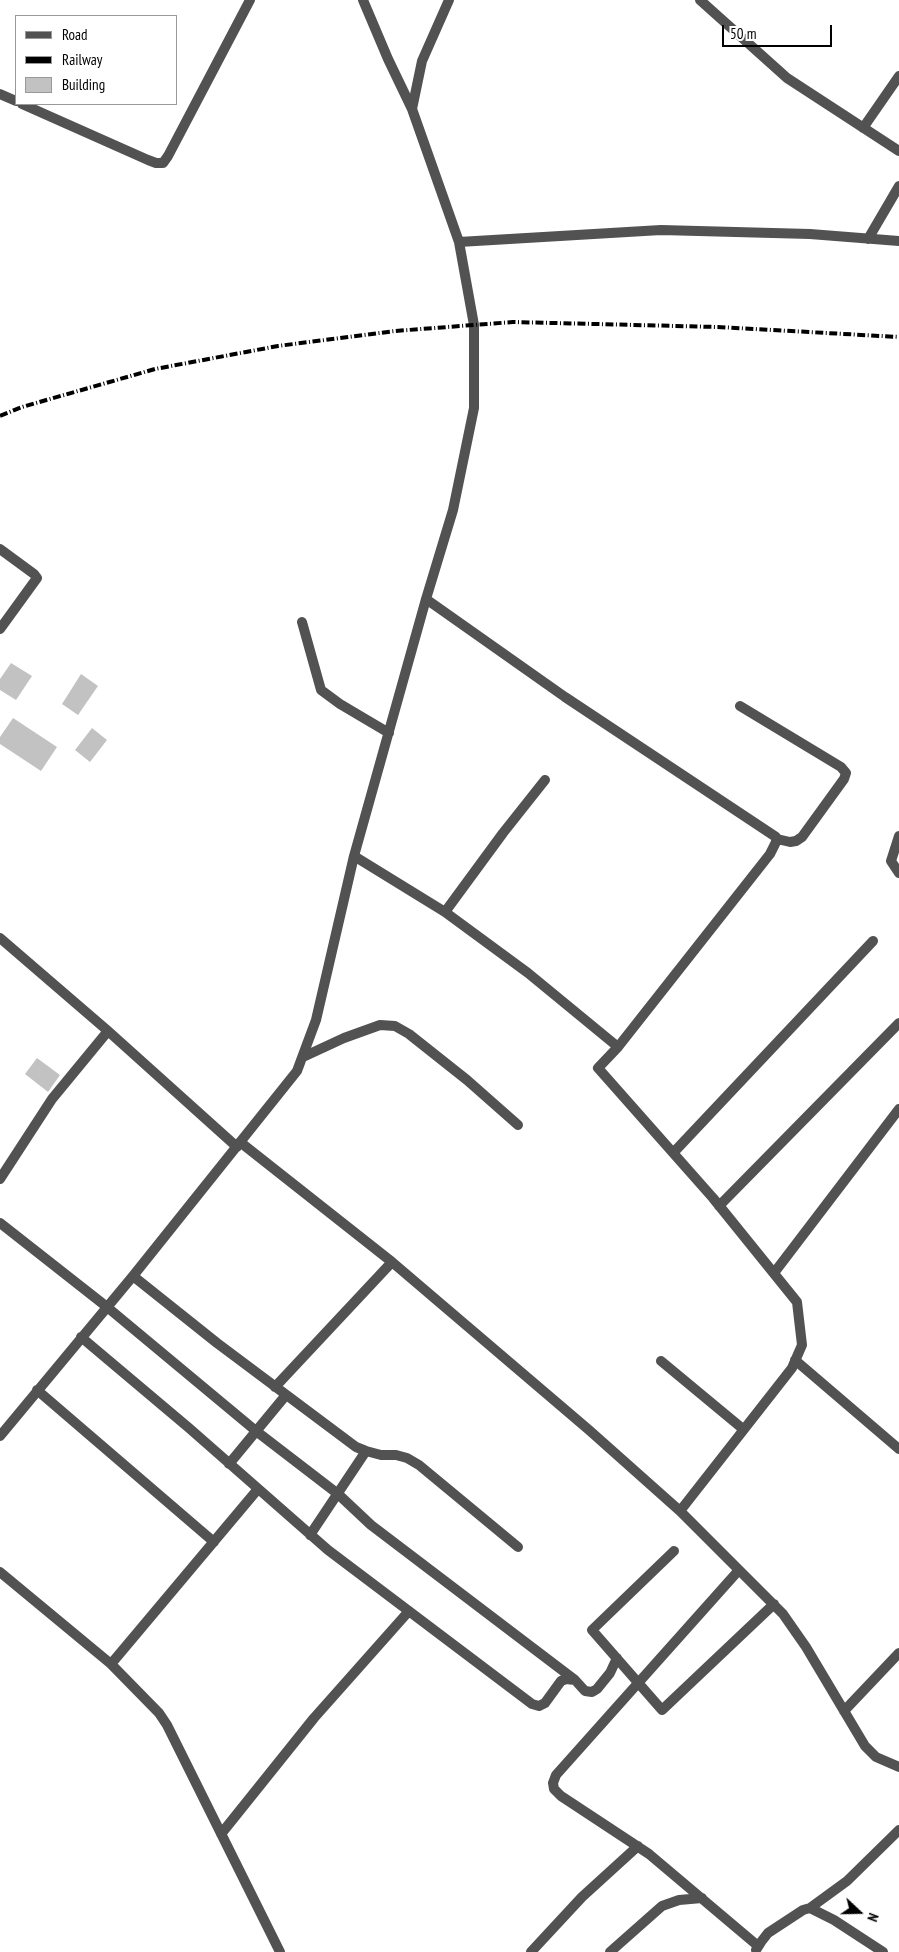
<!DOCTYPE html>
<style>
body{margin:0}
#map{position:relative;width:899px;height:1952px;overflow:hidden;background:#fff;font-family:"PT Sans Narrow",sans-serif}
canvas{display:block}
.legend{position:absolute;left:15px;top:15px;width:162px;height:90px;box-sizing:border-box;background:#fff;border:1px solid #999;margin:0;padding:6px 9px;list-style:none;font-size:15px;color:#000}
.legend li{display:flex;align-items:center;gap:10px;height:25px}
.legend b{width:25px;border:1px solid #999}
.north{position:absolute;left:834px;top:1887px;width:50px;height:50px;-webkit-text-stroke:4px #fff;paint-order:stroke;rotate:111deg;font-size:14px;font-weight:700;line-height:20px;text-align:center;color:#000}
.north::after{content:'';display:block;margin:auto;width:18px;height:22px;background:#000;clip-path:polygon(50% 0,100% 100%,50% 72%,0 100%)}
.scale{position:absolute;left:722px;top:25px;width:110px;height:22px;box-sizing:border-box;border:2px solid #000;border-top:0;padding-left:6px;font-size:15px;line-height:18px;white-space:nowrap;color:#000;-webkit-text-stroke:4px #fff;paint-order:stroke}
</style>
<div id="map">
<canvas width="899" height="1952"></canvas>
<ul class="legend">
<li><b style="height:6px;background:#525252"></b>Road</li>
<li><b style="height:6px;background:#000"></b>Railway</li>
<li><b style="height:14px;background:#c2c2c2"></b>Building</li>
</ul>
<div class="north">N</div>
<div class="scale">50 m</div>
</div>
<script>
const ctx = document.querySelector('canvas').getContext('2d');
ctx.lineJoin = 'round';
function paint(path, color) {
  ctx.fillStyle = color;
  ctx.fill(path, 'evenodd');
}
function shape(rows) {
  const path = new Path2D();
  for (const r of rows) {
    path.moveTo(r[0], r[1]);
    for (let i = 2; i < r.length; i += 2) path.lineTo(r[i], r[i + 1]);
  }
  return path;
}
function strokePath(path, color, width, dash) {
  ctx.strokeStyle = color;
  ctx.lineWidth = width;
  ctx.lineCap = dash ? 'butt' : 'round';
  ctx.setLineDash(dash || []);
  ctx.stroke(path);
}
const building = shape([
 [11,663,32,676,16,700,0,690,0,679],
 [81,674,98,686,78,715,62,704],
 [13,718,57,747,41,771,0,744,0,737],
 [92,728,107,740,90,762,75,750],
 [37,1058,60,1075,48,1092,25,1074]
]);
const minor = shape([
 [700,0,787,78,899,151],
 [0,94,16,101],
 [22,104,148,160,156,163,163,163,168,156,250,0],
 [412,109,422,61,449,0],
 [863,128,899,76],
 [868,239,899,186],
 [459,242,661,230,810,234,899,241],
 [0,549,34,574,37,578,0,629],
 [426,599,565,697,776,837,776,842,770,854,618,1047],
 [302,622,321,690,340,704,389,733],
 [740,706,841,767,846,773,844,779,802,837,796,841,790,842,777,839],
 [899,836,891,861,899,873],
 [354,856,445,912,528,973,618,1047,598,1068,713,1198,797,1302,802,1345,792,1368,680,1511],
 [445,912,503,833,545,780],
 [0,938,108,1031,237,1147],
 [303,1057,344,1038,380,1025,395,1026,409,1034,467,1080,518,1125],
 [240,1142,392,1262,589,1430,680,1511,783,1614,806,1647,865,1746,876,1757,899,1767],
 [674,1152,873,941],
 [0,1179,52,1099,108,1031],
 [719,1206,899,1023],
 [0,1223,107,1307,256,1431,338,1494,371,1525,575,1680],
 [774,1273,899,1109],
 [133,1276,217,1343,356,1447,366,1451,381,1455,396,1455,407,1458,419,1465,518,1547],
 [81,1337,189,1428,328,1550,532,1704,539,1706,545,1703,561,1681,566,1679,575,1680,585,1691,592,1692,597,1689,610,1673,617,1658],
 [795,1360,899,1449],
 [661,1361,743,1429],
 [275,1387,392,1262],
 [37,1390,214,1542],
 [0,1436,133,1276,297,1071,316,1020,354,856,426,599,453,510,474,408,474,325,459,242,412,109,388,59,363,0],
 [229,1464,286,1395],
 [310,1535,366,1451],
 [674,1551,592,1630,662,1710,774,1604],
 [739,1570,556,1775,553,1783,554,1789,561,1796,649,1854,758,1946],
 [0,1572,111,1664,159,1713,167,1725,280,1952],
 [111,1664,258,1489],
 [844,1711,899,1653],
 [221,1834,314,1718,409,1611],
 [810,1908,847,1881,899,1830],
 [756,1950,761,1942,768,1933,803,1910,810,1908,834,1920,883,1952],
 [531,1952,582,1897,638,1846],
 [610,1952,662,1906,679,1900,702,1898]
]);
const rail = shape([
 [0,416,22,407,155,369,278,346,395,331,513,322,718,327,899,337]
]);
paint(building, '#c2c2c2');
strokePath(minor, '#525252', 10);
strokePath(rail, '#000', 4, [8, 2.5, 1, 2.5]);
</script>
